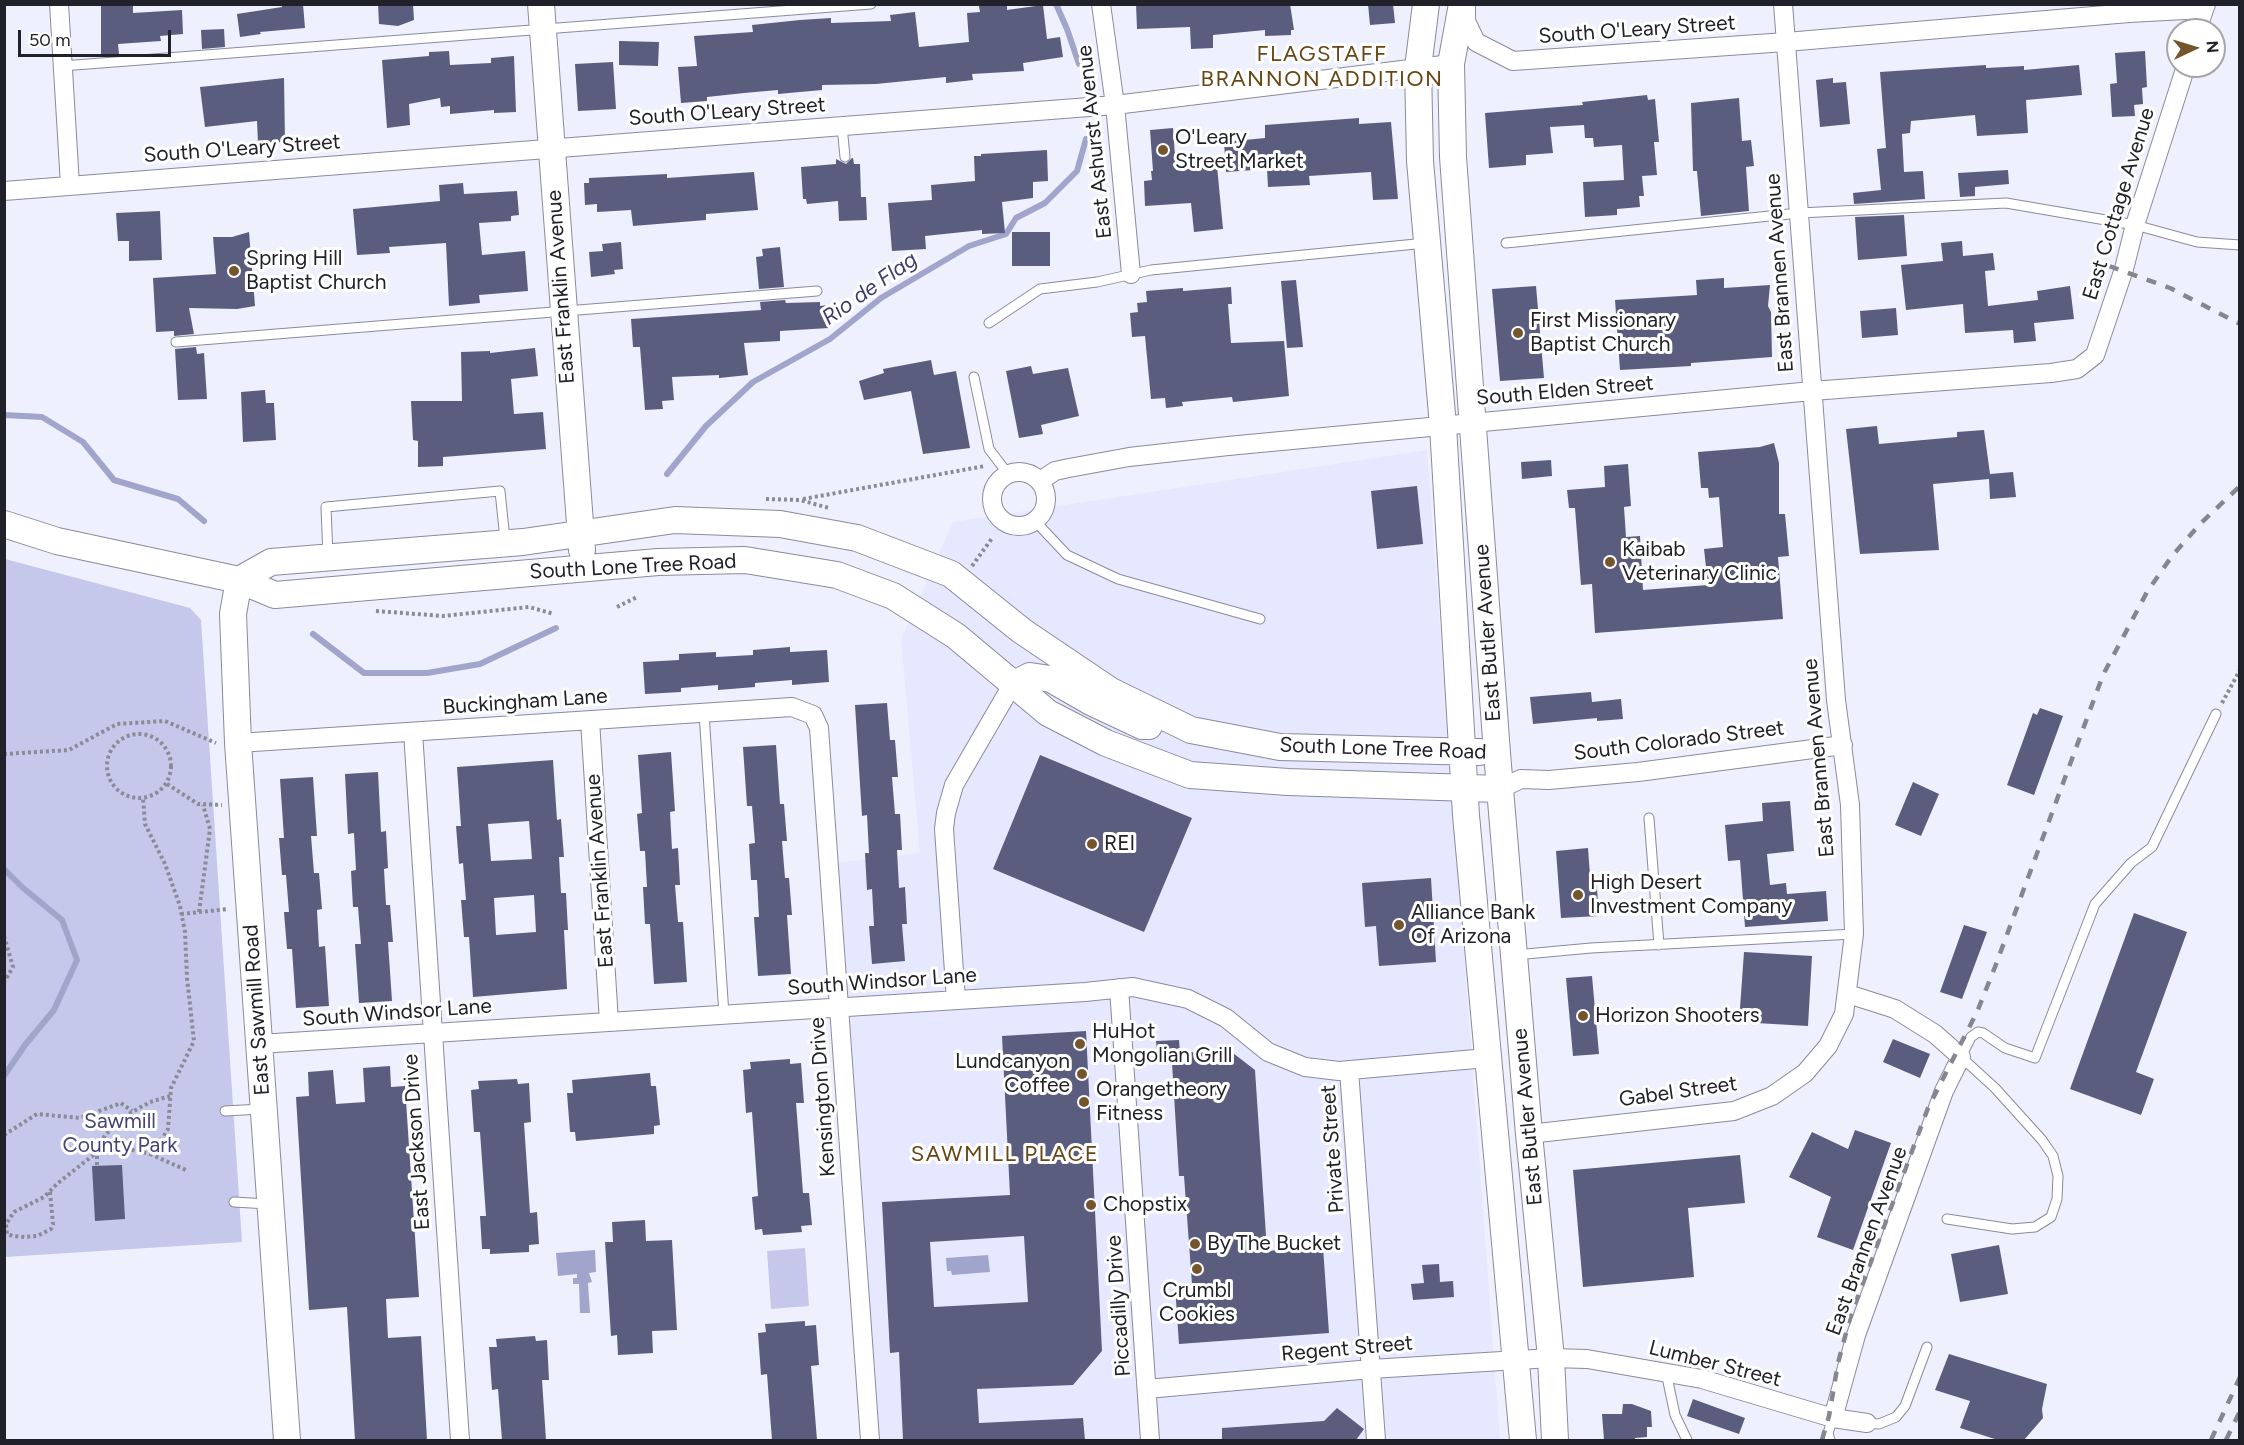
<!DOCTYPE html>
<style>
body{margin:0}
#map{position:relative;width:2244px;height:1445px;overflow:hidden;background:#eff0fd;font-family:Figtree,sans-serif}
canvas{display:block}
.frame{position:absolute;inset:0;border:6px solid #202129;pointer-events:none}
.north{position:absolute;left:2166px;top:18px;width:60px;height:60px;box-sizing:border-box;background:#fff;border:2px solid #a6a6a9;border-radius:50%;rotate:86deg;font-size:16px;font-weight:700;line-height:24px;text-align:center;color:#202129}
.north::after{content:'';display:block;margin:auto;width:21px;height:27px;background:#75552b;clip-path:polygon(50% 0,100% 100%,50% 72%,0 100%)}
.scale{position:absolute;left:18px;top:30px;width:153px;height:27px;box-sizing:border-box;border:3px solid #202129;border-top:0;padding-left:8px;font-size:18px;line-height:21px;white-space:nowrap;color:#202129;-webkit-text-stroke:4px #fff;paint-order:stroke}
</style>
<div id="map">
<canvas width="2244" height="1445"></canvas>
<div class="frame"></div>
<div class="north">N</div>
<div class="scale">50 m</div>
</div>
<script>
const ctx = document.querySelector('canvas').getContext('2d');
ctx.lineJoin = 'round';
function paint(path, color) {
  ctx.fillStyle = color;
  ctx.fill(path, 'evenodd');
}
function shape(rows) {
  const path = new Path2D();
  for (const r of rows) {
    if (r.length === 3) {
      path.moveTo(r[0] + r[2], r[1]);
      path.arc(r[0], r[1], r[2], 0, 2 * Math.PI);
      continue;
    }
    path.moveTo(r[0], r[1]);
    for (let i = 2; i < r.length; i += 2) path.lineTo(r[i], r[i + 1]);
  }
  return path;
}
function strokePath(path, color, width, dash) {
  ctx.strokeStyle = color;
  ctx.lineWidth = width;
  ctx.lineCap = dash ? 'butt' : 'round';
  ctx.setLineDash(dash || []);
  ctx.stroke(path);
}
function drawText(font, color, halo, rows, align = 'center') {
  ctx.font = font + ' Figtree,sans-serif';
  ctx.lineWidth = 6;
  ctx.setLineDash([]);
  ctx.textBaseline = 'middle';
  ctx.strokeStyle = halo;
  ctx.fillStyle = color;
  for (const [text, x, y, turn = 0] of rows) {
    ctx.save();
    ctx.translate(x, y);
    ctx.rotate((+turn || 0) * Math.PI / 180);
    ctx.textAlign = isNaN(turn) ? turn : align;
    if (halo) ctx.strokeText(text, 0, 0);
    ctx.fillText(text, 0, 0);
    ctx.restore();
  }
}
const built = shape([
 [1427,450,1500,1440,880,1440,835,863,920,853,901,639,953,522]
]);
const green = shape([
 [5,559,190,608,201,620,242,1242,5,1257],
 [805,1248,809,1306,771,1309,767,1251]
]);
const water = shape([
 [595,1250,596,1272,589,1273,592,1282,588,1283,590,1313,580,1313,579,1284,573,1284,573,1278,577,1278,577,1274,558,1276,556,1253],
 [988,1255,990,1272,952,1275,951,1271,947,1271,946,1258]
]);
const stream = shape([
 [1056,4,1067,29,1079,64],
 [4,415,42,417,83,442,114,480,178,499,204,521],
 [667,474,706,426,753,382,830,339,881,298,969,246,1006,234,1016,218,1045,203,1077,171,1086,139],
 [313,634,364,673,427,673,480,664,556,628],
 [4,869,22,887,62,920,77,960,54,1010,25,1045,4,1076]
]);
const building = shape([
 [101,4,133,4,133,13,182,10,183,34,160,36,161,41,118,44,119,54,101,55],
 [282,4,303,4,305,28,260,32,261,34,240,37,237,14,282,7],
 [378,4,413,4,414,20,398,26,379,24],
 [995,4,1007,4,1007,10,1043,5,1047,39,1060,37,1063,57,1023,63,1024,71,972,74,973,80,946,83,946,77,876,84,822,85,822,90,778,94,778,90,744,93,707,97,707,101,681,103,678,67,697,66,694,36,753,32,752,25,800,20,831,18,831,23,891,21,890,15,915,12,919,47,969,42,967,13,980,12,979,6],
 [1136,4,1290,4,1294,30,1291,30,1291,35,1265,36,1265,30,1213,35,1213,48,1191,49,1190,27,1137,29],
 [1368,4,1393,4,1395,23,1370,25],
 [224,29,225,47,202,49,201,30],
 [619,41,659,42,658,66,619,65],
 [449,51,450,65,491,63,491,58,514,56,516,112,494,113,494,110,450,114,450,106,441,107,440,98,409,104,410,125,387,128,382,60,429,56,429,52],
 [2145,51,2147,87,2142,88,2143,104,2134,105,2135,116,2112,117,2110,84,2117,83,2115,53],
 [613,62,616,109,578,111,575,64],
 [1986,65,1986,68,2024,66,2024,70,2079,65,2082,95,2026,100,2028,133,1977,136,1975,115,1911,121,1910,133,1902,134,1904,172,1923,171,1925,199,1854,204,1853,193,1881,190,1877,149,1886,148,1880,72],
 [284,78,285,142,258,143,257,121,205,127,200,87],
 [1833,78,1833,83,1846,82,1850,124,1820,127,1816,80],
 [1647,95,1648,100,1655,99,1659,142,1654,142,1657,175,1642,176,1644,196,1639,196,1640,207,1617,209,1617,215,1585,217,1583,182,1624,180,1622,145,1594,147,1593,138,1585,138,1584,125,1550,127,1553,153,1526,155,1526,165,1489,168,1485,113,1583,105,1582,102],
 [1739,98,1742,141,1751,140,1754,166,1746,167,1749,211,1701,216,1697,171,1693,171,1691,103],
 [1359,118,1359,124,1391,122,1398,199,1373,200,1371,172,1309,176,1310,185,1268,187,1267,169,1226,172,1224,142,1265,138,1265,125],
 [1173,128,1176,170,1217,166,1223,229,1194,232,1191,203,1145,206,1144,181,1152,180,1151,171,1153,171,1150,130],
 [1047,150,1048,181,1033,182,1033,198,1002,202,1005,233,982,234,982,230,925,236,926,249,892,251,888,203,932,200,931,185,975,181,974,156,981,156,981,154],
 [852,158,853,158,854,164,860,164,861,197,866,197,867,220,839,221,838,201,807,204,806,199,803,199,801,167,836,164,836,159,846,164],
 [2008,170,2009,184,1975,187,1975,196,1960,197,1958,173],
 [754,172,758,210,706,214,706,220,633,226,631,210,597,212,597,204,585,205,584,183,589,183,589,178,667,174,667,178],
 [463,183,464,194,517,191,519,215,511,216,511,221,479,223,482,255,525,251,528,291,479,295,480,303,449,306,446,243,389,247,390,253,357,255,353,209,440,201,439,185],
 [160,211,162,260,129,261,129,241,118,241,116,213],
 [1904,215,1907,256,1858,260,1855,217],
 [249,232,255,306,237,309,189,308,194,334,174,336,174,331,156,332,153,278,216,274,213,237,232,237],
 [1012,232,1050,232,1050,266,1012,266],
 [1962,241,1963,256,1993,253,1995,270,1985,271,1988,306,2038,300,2037,291,2070,286,2074,319,2034,323,2036,341,2014,343,2013,330,1965,333,1963,304,1906,310,1901,265,1943,261,1941,243],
 [621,242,623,269,614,270,615,274,591,277,589,252,603,251,602,244],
 [780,247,784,287,759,289,756,257,763,256,762,249],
 [1724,278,1724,288,1770,285,1768,306,1771,312,1772,357,1691,363,1691,366,1620,370,1615,300,1697,295,1696,280],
 [1296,280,1303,347,1287,348,1281,281],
 [1536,286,1544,378,1500,381,1492,289],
 [1231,287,1232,304,1228,304,1231,343,1284,341,1289,396,1233,402,1232,397,1182,402,1183,406,1166,408,1165,398,1151,399,1145,336,1132,337,1130,313,1138,312,1137,303,1147,302,1146,291,1183,288,1183,291],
 [785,300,786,303,820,302,820,306,828,305,829,328,780,331,780,341,744,343,748,375,719,378,719,375,672,377,674,400,662,401,663,409,645,410,640,347,633,347,631,319,761,310,760,302],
 [1896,308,1898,335,1862,338,1860,311],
 [196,347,197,354,204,353,207,399,178,400,175,349],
 [535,348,538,376,511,379,514,414,543,412,546,449,443,457,443,466,418,467,418,441,413,440,411,401,462,401,461,352,490,351,490,353],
 [931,360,934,375,956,371,970,448,923,454,911,391,864,400,859,381,884,373,883,369],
 [1031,366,1033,374,1068,368,1079,416,1041,425,1043,434,1019,438,1006,371],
 [265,390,266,403,274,403,276,440,243,442,241,392],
 [1877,426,1879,444,1957,437,1957,432,1984,430,1990,474,2013,472,2016,497,1990,499,1989,479,1933,484,1939,550,1860,554,1846,429],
 [1774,443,1779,463,1779,514,1785,514,1789,556,1778,557,1783,619,1595,633,1592,584,1581,585,1575,508,1569,508,1567,490,1605,487,1604,466,1628,464,1631,506,1624,507,1626,537,1640,536,1643,590,1708,585,1704,549,1723,547,1719,497,1709,498,1708,488,1701,488,1698,452,1760,447],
 [1551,460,1552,476,1522,479,1521,462],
 [1417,486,1423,544,1377,549,1371,491],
 [790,647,790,652,827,650,829,682,792,685,792,680,755,683,755,687,718,690,718,685,681,688,681,692,645,694,643,662,679,660,679,654,716,652,716,657,753,655,753,650],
 [1591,692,1592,702,1621,699,1623,719,1597,721,1597,718,1533,724,1530,697],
 [887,703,890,740,895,740,898,777,892,777,895,814,900,814,902,850,897,850,899,888,905,887,907,924,902,924,905,961,872,964,869,926,874,926,872,889,867,890,865,853,869,853,867,815,862,816,855,705],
 [2040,708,2063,716,2034,795,2007,785,2033,713,2037,715],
 [776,745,780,804,784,804,787,841,782,841,785,878,789,878,792,915,787,915,791,974,758,976,754,917,759,917,757,880,751,880,749,844,755,843,752,806,747,806,743,747],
 [671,752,675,811,670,812,672,849,678,848,680,885,675,885,678,922,683,922,687,982,654,984,650,924,645,924,643,887,647,887,645,851,640,851,637,814,642,813,638,755],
 [1040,755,1192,818,1144,932,993,869],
 [553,760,557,820,561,819,564,857,559,857,561,893,566,893,568,930,564,930,567,989,473,997,469,937,464,937,461,900,466,900,463,863,459,864,456,826,461,826,457,767],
 [529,821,532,859,491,861,488,824],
 [534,895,536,932,496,935,494,898],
 [378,772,381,832,386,831,388,868,384,869,386,905,390,905,393,942,388,942,392,1001,359,1003,355,944,361,944,358,907,353,907,351,871,356,870,354,833,348,834,345,774],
 [313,777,317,836,311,836,314,873,319,873,322,909,317,910,319,947,325,946,329,1006,296,1008,292,949,287,949,284,912,289,912,286,875,282,875,279,838,284,838,280,779],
 [1913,782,1939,794,1921,836,1895,825],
 [1790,801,1794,851,1767,854,1770,885,1786,883,1787,894,1826,891,1828,921,1745,927,1740,860,1728,861,1725,825,1763,821,1762,803],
 [1588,848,1590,875,1596,875,1599,916,1561,918,1556,851],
 [1431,878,1436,962,1379,966,1376,926,1365,927,1362,883],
 [2134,913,2187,932,2136,1072,2154,1079,2141,1115,2070,1089],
 [1964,925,1987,932,1962,999,1940,992],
 [1744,952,1812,956,1808,1026,1739,1022],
 [1592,976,1599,1054,1573,1056,1566,978],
 [1086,1031,1102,1351,1073,1385,977,1389,979,1423,1083,1418,1085,1440,903,1440,899,1352,890,1353,882,1202,1010,1195,1002,1036],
 [1024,1236,1028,1302,934,1307,930,1242],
 [1893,1039,1930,1054,1920,1078,1883,1062],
 [1179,1040,1180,1053,1229,1050,1255,1070,1267,1251,1323,1247,1329,1333,1179,1344,1175,1286,1192,1284,1184,1176,1179,1176,1172,1063,1158,1063,1156,1041],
 [790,1059,790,1064,801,1063,804,1103,796,1103,803,1193,809,1193,812,1225,801,1226,802,1232,763,1235,762,1229,755,1230,752,1197,758,1196,752,1112,746,1113,743,1070,751,1069,750,1062],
 [390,1066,391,1087,405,1086,419,1297,386,1299,388,1338,421,1336,427,1440,355,1440,347,1307,309,1310,296,1097,309,1096,308,1072,333,1070,336,1104,365,1102,363,1068],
 [650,1073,651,1086,656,1086,660,1125,654,1126,654,1134,576,1141,575,1132,570,1132,567,1093,573,1093,572,1080],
 [517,1079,518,1084,529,1083,531,1122,524,1123,530,1213,537,1212,539,1244,529,1245,529,1252,490,1254,490,1249,482,1249,480,1216,486,1216,480,1132,474,1132,471,1090,479,1089,478,1081],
 [1855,1130,1891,1143,1853,1250,1817,1237,1831,1197,1789,1177,1812,1132,1848,1149],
 [1740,1155,1745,1203,1688,1208,1694,1277,1583,1287,1573,1170],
 [122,1165,125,1219,95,1221,92,1166],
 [645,1220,646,1241,672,1240,677,1330,652,1331,653,1353,618,1355,617,1335,611,1336,605,1242,613,1242,612,1222],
 [1999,1245,2008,1294,1960,1302,1951,1254],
 [1439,1264,1440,1282,1453,1281,1454,1297,1413,1300,1411,1284,1424,1283,1422,1265],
 [805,1321,805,1326,816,1325,819,1365,811,1366,817,1440,772,1440,767,1374,761,1375,758,1333,766,1332,765,1324],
 [535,1336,536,1341,547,1340,549,1380,542,1380,546,1440,502,1440,498,1389,492,1390,489,1347,497,1347,496,1339],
 [1949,1354,2047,1384,2042,1409,2043,1418,2024,1440,1998,1440,1960,1428,1970,1401,1935,1390],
 [1693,1399,1745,1418,1739,1434,1687,1416],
 [1623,1404,1632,1404,1651,1411,1652,1427,1647,1427,1647,1437,1635,1438,1635,1440,1604,1440,1602,1414,1622,1414],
 [1337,1408,1364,1429,1356,1440,1222,1440,1222,1428,1324,1421]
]);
const path = shape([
 [766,499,800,500,829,508],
 [803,499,985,466],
 [972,566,993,537],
 [617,607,637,597],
 [376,611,443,616,529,607,554,614],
 [2222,703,2240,670],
 [139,766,32],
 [4,754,69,750,117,724,165,721,216,743],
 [167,784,198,804,222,805],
 [199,912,210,829,203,805],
 [181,914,228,909],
 [4,936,13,967,4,982],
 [4,1135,37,1114,80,1118,121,1103,132,1111],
 [103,1150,102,1142,105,1135,125,1116,150,1102,170,1096],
 [150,1154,186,1170],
 [97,1165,97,1152,103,1150,128,1149,150,1154,157,1147,168,1129,171,1088,194,1041,187,978,185,932,180,906,165,864,145,824,143,798],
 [50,1192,53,1224,51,1229,37,1236,25,1237,13,1236,7,1234,6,1224,14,1212,44,1197,58,1183,96,1153]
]);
const lane = shape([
 [62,66,871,4],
 [842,126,845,157],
 [1506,243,1799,213,2006,203,2135,225,2197,242,2240,245],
 [989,323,1040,289,1097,282,1151,270,1426,243],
 [176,342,817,291],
 [974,377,989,449,1008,474],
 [1035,521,1067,555,1118,579,1260,619],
 [328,556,326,507,500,491,505,540],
 [704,713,724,1015],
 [1649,818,1659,945],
 [1515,955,1591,948,1854,934],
 [225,1111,261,1109],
 [234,1202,268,1204],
 [1947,1219,2012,1229,2035,1227,2051,1217,2057,1199,2058,1176,2053,1156,2042,1140,1995,1088,1961,1057,1971,1037,1978,1032,1983,1033,2005,1048,2035,1058,2095,904,2131,863,2152,847,2216,714],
 [1666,1372,1675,1415,1687,1440],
 [1867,1423,1879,1424,1896,1417,1905,1406,1927,1347],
 [1830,1440,1828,1433,1833,1418]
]);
const street = shape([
 [59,4,70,185],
 [1101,4,1115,105,1131,274],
 [1466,7,1466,21,1476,42,1513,61,1786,42,2129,13,2204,9],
 [2197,30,2206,4],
 [4,191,1115,105,1451,64],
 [1019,499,27],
 [1040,481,1055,471,1069,468,1129,457,1228,446,1812,391,2051,373,2077,369,2095,355,2124,269,2135,225,2186,66],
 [590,720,609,1022],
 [413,732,460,1440],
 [238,743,792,707,813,715,819,728,870,1440],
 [1500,789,1521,779,1549,780,1638,772,1843,745],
 [1119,988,1150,1440],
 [956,1000,944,829,946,813,954,785,1012,685],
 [259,1044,1085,992,1133,987,1188,999,1226,1018,1268,1052,1305,1067,1339,1071,1487,1058],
 [1349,1070,1376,1440],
 [1529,1134,1734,1111,1772,1096,1805,1073,1828,1046,1844,1014,1854,934,1850,805,1836,700,1783,4],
 [1147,1389,1371,1369,1551,1358,1587,1359,1702,1379,1833,1418,1867,1423],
 [1833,1418,1856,1335,1944,1091,1961,1057,1935,1034,1895,1009,1848,994]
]);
const secondary = shape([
 [541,4,582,550],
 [1426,4,1418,68,1420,161,1443,426,1466,815,1523,1440],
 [1462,4,1451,64,1453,157,1497,753,1529,1134,1551,1358,1555,1440],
 [4,524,57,541,239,580,275,595,658,562,745,560,837,575,893,596,956,636,1048,713,1106,743,1190,775,1288,782,1500,789],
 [239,580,271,562,523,542,675,520,780,524,857,538,951,574,1022,631,1111,691,1191,730,1280,747,1479,752],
 [239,580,233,614,238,743,287,1440],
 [1012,685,1030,676,1051,679,1091,702,1142,726,1149,726]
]);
const rail = shape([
 [2109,266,2170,288,2240,324],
 [1822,1440,1829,1416,1838,1363,1850,1318,1928,1108,1977,1012,1995,967,2103,675,2147,592,2172,556,2200,524,2240,486],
 [2211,1440,2240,1377],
 [2226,1440,2240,1411]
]);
const markers = [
 [1163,150,6,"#75552b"],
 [234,271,6,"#75552b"],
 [1518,333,6,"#75552b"],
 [1610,562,6,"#75552b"],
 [1092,844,6,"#75552b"],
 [1578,895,6,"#75552b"],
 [1399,925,6,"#75552b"],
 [1583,1016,6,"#75552b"],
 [1080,1044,6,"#75552b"],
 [1082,1074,6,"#75552b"],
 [1084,1102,6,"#75552b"],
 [1091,1205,6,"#75552b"],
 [1195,1244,6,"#75552b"],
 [1197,1269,6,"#75552b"]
];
const streetNames = [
 ["South O'Leary Street",1637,30,-4],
 ["South O'Leary Street",727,112,-4],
 ["East Ashurst Avenue",1095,142,-96],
 ["South O'Leary Street",242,149,-4],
 ["East Cottage Avenue",2119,204,-73],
 ["East Brannen Avenue",1780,273,-94],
 ["East Franklin Avenue",561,287,-94],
 ["South Elden Street",1565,391,-5],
 ["South Lone Tree Road",633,567,-3],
 ["East Butler Avenue",1488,633,-94],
 ["Buckingham Lane",525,702,-4],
 ["South Colorado Street",1679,741,-7],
 ["South Lone Tree Road",1383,749,2],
 ["East Brannen Avenue",1819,758,-95],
 ["East Franklin Avenue",600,871,-94],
 ["South Windsor Lane",882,982,-4],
 ["East Sawmill Road",257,1010,-94],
 ["South Windsor Lane",397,1013,-4],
 ["Gabel Street",1678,1092,-8],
 ["Kensington Drive",823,1097,-94],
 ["East Butler Avenue",1528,1117,-95],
 ["East Jackson Drive",417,1142,-94],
 ["Private Street",1333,1149,-94],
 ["East Brannen Avenue",1867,1241,-70],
 ["Piccadilly Drive",1119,1306,-94],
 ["Regent Street",1347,1349,-5],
 ["Lumber Street",1715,1364,14]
];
const poiNames = [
 ["O'Leary",1175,138],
 ["Street Market",1175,162],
 ["Spring Hill",246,259],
 ["Baptist Church",246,283],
 ["First Missionary",1530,321],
 ["Baptist Church",1530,345],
 ["Kaibab",1622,550],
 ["Veterinary Clinic",1622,574],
 ["REI",1104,844],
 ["High Desert",1590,883],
 ["Investment Company",1590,907],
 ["Alliance Bank",1411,913],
 ["Of Arizona",1411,937],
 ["Horizon Shooters",1595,1016],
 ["HuHot",1092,1032],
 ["Mongolian Grill",1092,1056],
 ["Lundcanyon",1070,1062,"right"],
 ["Coffee",1070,1086,"right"],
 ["Orangetheory",1096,1090],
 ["Fitness",1096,1114],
 ["Chopstix",1103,1205],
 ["By The Bucket",1207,1244],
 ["Crumbl",1197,1291,"center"],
 ["Cookies",1197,1315,"center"]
];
const parkNames = [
 ["Sawmill",120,1122],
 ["County Park",120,1146]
];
const neighbourhoodNames = [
 ["FLAGSTAFF",1322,55],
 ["BRANNON ADDITION",1322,80],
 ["SAWMILL PLACE",1005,1155]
];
const waterNames = [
 ["Rio de Flag",870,289,-35]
];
paint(built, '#e6e8ff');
paint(green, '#c5c8eb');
paint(water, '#a2a5cb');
strokePath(stream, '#a2a5cb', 6);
paint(building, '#5b5d7f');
strokePath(lane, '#898a9e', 11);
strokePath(street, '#898a9e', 20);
strokePath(secondary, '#898a9e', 28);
strokePath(path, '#8a8b95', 4, [3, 3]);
strokePath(lane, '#fff', 9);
strokePath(street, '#fff', 18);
strokePath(secondary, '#fff', 26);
strokePath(rail, '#858690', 4.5, [10, 10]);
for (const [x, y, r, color] of markers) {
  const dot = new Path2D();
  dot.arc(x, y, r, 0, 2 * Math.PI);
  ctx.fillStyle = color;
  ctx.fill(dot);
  strokePath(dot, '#fff', 2);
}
drawText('21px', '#202129', '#fff', streetNames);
drawText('21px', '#202129', '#fff', poiNames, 'left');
drawText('21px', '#447', '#fff', parkNames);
ctx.letterSpacing = '1.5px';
drawText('22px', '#694614', '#fff', neighbourhoodNames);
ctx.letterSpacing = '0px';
drawText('italic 22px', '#3c3c6f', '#fff', waterNames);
</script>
